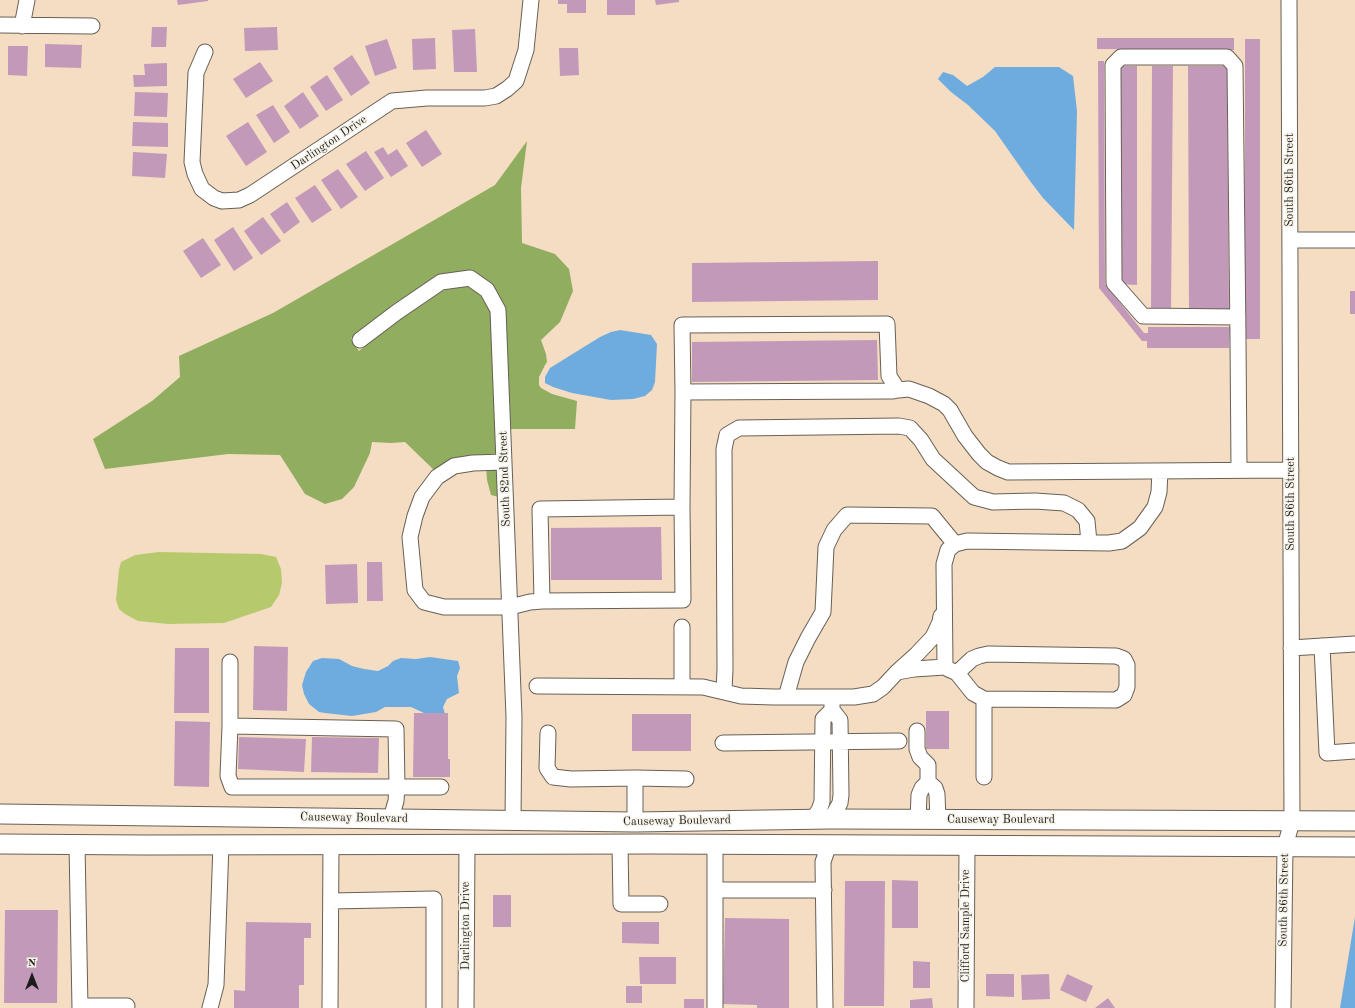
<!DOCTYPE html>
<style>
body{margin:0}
#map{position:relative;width:1355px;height:1008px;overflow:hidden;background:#f4ddc2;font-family:"Old Standard TT",serif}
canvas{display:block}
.north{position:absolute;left:12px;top:956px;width:40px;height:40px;-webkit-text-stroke:3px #f7f3e8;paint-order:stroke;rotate:0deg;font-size:11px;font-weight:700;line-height:16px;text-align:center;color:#1c1c1c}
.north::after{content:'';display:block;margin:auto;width:14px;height:18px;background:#1c1c1c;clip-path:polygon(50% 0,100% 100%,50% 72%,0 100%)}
</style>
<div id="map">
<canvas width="1355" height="1008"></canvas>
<div class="north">N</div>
</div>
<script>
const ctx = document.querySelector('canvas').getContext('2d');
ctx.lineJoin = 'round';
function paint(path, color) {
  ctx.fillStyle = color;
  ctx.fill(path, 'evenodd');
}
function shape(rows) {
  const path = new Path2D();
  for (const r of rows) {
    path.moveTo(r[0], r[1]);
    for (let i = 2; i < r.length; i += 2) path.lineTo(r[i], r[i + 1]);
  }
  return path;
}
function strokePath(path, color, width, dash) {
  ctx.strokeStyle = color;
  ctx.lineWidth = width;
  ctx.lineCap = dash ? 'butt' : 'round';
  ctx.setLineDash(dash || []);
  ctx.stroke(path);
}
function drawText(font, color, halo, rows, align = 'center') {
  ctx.font = font + ' "Old Standard TT",serif';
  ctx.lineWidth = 3;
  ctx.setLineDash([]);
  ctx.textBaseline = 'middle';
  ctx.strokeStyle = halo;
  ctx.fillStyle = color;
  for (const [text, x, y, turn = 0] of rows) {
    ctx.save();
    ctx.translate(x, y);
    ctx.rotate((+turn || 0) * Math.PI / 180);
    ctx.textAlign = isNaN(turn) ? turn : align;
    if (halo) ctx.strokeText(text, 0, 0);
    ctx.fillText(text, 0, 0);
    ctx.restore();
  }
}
const green = shape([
 [159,552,261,554,276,557,281,569,282,583,279,595,271,607,224,623,168,624,138,621,125,614,119,609,116,600,119,570,121,562,135,555]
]);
const forest = shape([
 [527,141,521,188,522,243,555,254,569,269,573,291,560,322,541,340,546,354,547,362,545,365,539,377,539,385,541,388,552,394,577,401,575,429,510,429,493,286,474,271,469,270,438,275,393,305,351,338,359,351,400,318,444,290,468,286,482,296,491,312,499,497,491,495,487,480,486,466,434,470,405,442,391,443,372,442,370,453,354,487,342,499,325,504,305,494,280,455,228,454,105,469,93,439,152,401,180,377,179,356,273,313,495,185]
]);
const water = shape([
 [995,67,1059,67,1073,76,1077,111,1074,230,1043,198,1030,181,995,131,968,105,951,92,938,79,943,72,953,75,967,86,983,77],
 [620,330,651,335,657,344,655,382,652,390,645,396,633,399,611,400,572,393,553,387,545,383,545,377,550,368,600,337,611,332],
 [430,657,458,661,460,668,457,676,459,693,447,699,443,707,445,714,434,714,424,713,411,707,385,707,376,712,352,716,325,713,319,712,309,704,304,694,302,685,306,672,313,661,322,658,339,659,352,666,364,669,378,671,388,666,393,661,401,658,416,659],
 [1355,917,1355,1008,1340,1008]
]);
const building = shape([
 [177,0,208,0,208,1,178,5],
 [558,0,586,0,586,13,567,13,567,4,558,4],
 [607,0,635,0,635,15,607,15],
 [655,0,679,0,679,2,656,5],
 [152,27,167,27,166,47,151,47],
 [277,27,278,50,245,51,244,28],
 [475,29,477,72,454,72,452,30],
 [435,38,436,69,413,70,412,39],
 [1097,38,1234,38,1234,50,1097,49],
 [387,39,397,68,375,76,365,46],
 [1245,39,1260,39,1260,339,1245,339],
 [45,44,82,45,81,68,45,67],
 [8,46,28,46,27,76,8,75],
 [559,48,578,48,579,75,560,76],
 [352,55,370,83,351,96,333,68],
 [1098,61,1104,61,1105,284,1144,333,1148,333,1148,327,1230,327,1229,348,1147,348,1147,341,1142,341,1099,288],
 [260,62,273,81,246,98,233,79],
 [167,63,167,86,134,87,133,75,145,75,144,64],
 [1120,66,1137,66,1137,285,1120,284],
 [1152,66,1173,66,1171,313,1151,313],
 [1188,66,1227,66,1229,313,1189,313],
 [327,75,343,100,326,111,310,87],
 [135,92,168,93,167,117,134,116],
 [303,92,319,116,300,129,284,106],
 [273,105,290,132,274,143,256,115],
 [133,122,168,123,168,147,132,146],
 [248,122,267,152,246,166,226,136],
 [426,130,442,154,422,167,406,143],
 [383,147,388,155,397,149,408,166,391,177,374,152],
 [366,151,384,178,365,191,346,164],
 [133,152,167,154,165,178,132,176],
 [338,169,358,197,341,209,321,180],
 [315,185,332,210,312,223,295,198],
 [287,202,300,222,284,234,270,214],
 [263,217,281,241,261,255,244,231],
 [233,227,253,258,234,271,214,240],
 [203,238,221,265,201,278,183,251],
 [878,261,878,300,692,302,692,263],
 [1350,291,1355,291,1355,314,1350,314],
 [877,340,878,380,692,382,692,342],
 [661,527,662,580,551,580,551,528],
 [367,562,382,562,383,601,367,601],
 [357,564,358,603,326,604,325,565],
 [254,646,288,647,287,711,253,710],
 [175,648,209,648,209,713,174,713],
 [926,711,949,711,949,749,926,749],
 [414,713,448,713,448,759,450,759,450,777,413,777],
 [632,714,691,714,691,751,632,751],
 [175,721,210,722,209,787,174,786],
 [239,737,306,739,304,772,238,769],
 [312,737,379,738,378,773,311,772],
 [892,880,918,881,918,928,892,928],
 [845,881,885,881,884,1006,844,1006],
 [493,895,511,895,511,927,493,927],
 [5,910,58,910,57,1003,4,1003],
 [725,918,789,919,789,1008,757,1008,757,1005,723,1004],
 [246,922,311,923,311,938,304,938,304,985,299,985,299,1008,234,1008,234,990,245,991],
 [622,922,659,922,659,944,622,943],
 [639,957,676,957,676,984,640,984],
 [913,961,930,962,930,988,913,988],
 [986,974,1014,974,1014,997,986,996],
 [1049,974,1050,999,1022,1000,1021,975],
 [1067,974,1093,986,1086,1002,1060,990],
 [626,986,642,986,642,1003,626,1003],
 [932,998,933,1008,910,1008,910,1000],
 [1108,998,1115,1008,1095,1008],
 [684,999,704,999,704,1008,684,1008]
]);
const minor = shape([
 [0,25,92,26],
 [22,26,27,0],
 [205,52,196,73,192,162,195,174,202,189,214,198,222,201,239,200,250,195,392,101,427,98,485,98,496,96,507,89,516,81,526,50,531,0],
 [1290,240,1355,240],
 [1238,317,1143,316,1114,283,1113,65,1121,57,1227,57,1235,66,1238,338,1239,470],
 [360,340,397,312,441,282,470,278,487,290,498,310,514,717,513,821],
 [898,390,889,376,887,324,682,325,683,392,893,391,898,390,909,389,929,396,944,404,950,410,965,436,979,454,987,462,998,468,1008,472,1291,470],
 [504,462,473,463,454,466,437,477,422,497,415,516,410,537,415,590,424,602,444,607,510,607,530,602,542,601],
 [682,507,540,509,542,601,683,600,682,507,683,392],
 [1322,646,1327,753,1355,751],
 [1291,648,1355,644],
 [230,662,230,726,228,776,232,787,397,787,396,801,391,818],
 [948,669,957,673,973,693,984,699,984,777],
 [897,672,917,654,933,637,940,622,941,616],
 [957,673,972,659,979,656,988,654,1116,656,1124,659,1127,665,1127,687,1124,695,1116,700,984,699],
 [537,686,703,687,741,696,774,697,854,697,873,694,883,687,897,672,914,669,945,667,944,564,948,550,955,544,967,541,1109,543,1122,541,1140,528,1155,507,1159,492,1160,471],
 [682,687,682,627],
 [724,691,725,669,724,449,727,435,739,428,899,426,910,428,921,440,933,459,974,497,993,502,1035,501,1064,503,1078,510,1087,521,1089,542],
 [786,697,796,662,808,638,823,612,826,547,834,530,847,515,932,516,955,544],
 [230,726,396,729,397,787,441,787],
 [917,731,917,749,920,757,928,765,928,782,935,788,937,794,938,820],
 [548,733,547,768,553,777,571,779,635,778],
 [723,743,899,741],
 [831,819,840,803,841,795,840,720,832,710],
 [812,820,819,810,822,802,823,719,832,710,832,698],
 [918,820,919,795,922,788,928,782],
 [635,822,635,778,686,779],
 [77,844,80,1008],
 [620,844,621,904,660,904],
 [715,890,824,890],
 [331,901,434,899,434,1008],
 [80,1006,127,1006],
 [210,1008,216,985,221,844],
 [330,1008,331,844],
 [466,1008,467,843],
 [715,1008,715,844],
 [825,1008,823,862,829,844],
 [966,1008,967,845],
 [1283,1008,1285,847,1292,821,1289,0]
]);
const major = shape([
 [0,814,635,822,831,819,1355,821],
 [0,844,145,845,653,844,1355,847]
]);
const streetNames = [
 ["Darlington Drive",329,143,-34],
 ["South 86th Street",1290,180,-90],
 ["South 82nd Street",505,479,-92],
 ["South 86th Street",1291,504,-90],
 ["Causeway Boulevard",354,818,1],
 ["Causeway Boulevard",1001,820],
 ["Causeway Boulevard",677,821,-1],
 ["South 86th Street",1284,900,-89],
 ["Darlington Drive",466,926,-90],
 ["Clifford Sample Drive",966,926,-90]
];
paint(green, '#b6c96d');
paint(forest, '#90ad60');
paint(water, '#6eace0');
paint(building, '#c399ba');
strokePath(minor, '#686056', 17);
strokePath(major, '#686056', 21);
strokePath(minor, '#fff', 15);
strokePath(major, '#fff', 19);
drawText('12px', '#1c1c1c', '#f7f3e8', streetNames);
</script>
